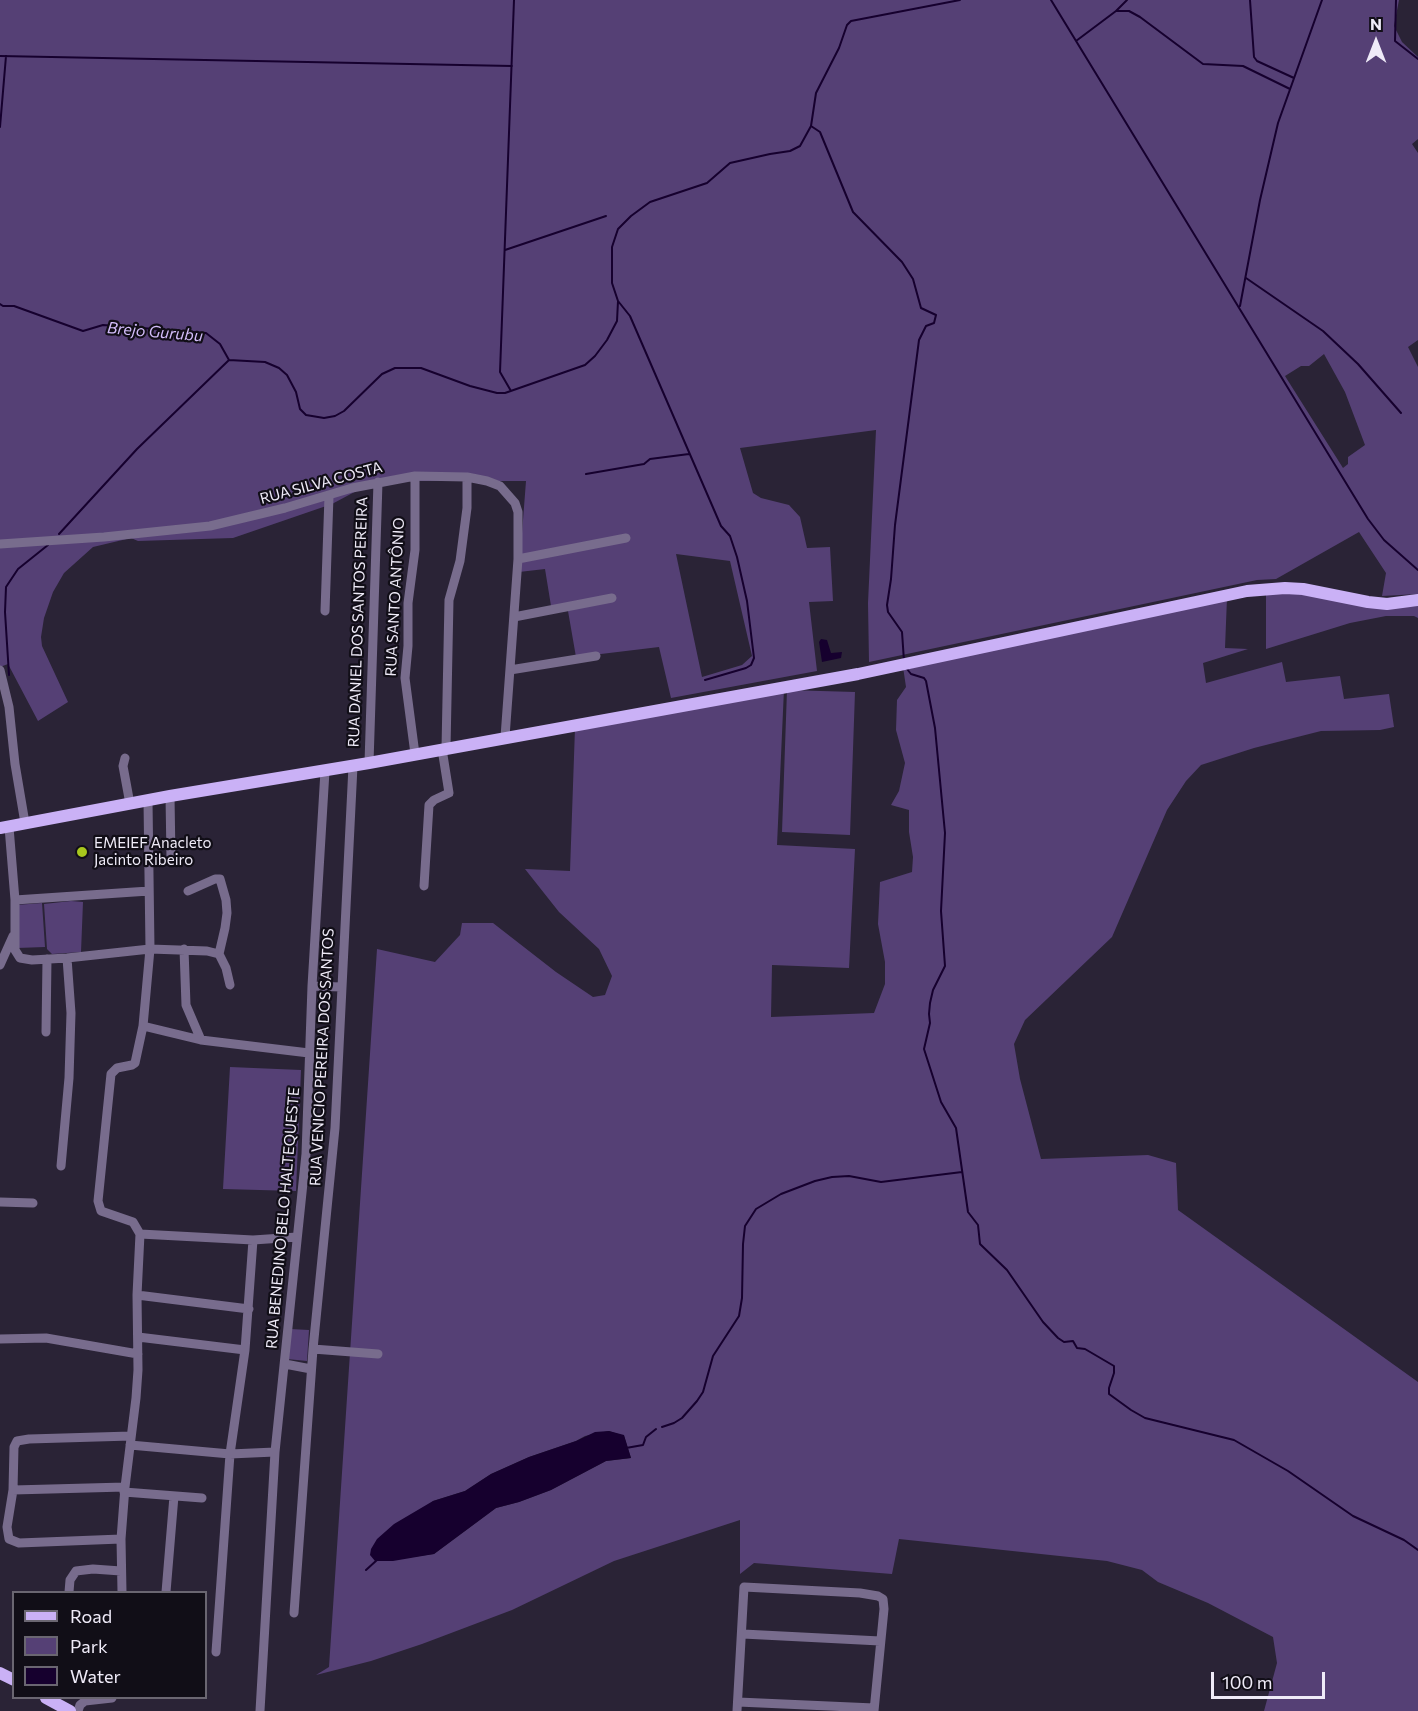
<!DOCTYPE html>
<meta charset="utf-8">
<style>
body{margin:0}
#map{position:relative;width:1418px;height:1711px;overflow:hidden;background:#2a2336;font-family:Commissioner,sans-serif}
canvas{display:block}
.legend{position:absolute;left:12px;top:1591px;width:195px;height:108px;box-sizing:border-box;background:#110e17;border:2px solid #6a6671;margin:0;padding:8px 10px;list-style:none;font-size:18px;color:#efebf8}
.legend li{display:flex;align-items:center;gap:12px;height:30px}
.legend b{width:30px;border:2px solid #6a6671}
.north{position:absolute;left:1346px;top:12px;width:60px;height:60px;-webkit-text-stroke:4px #110e17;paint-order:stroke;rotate:0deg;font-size:16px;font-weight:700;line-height:24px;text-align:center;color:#efebf8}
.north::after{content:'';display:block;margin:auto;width:21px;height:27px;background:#efebf8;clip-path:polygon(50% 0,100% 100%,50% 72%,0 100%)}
.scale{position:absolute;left:1211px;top:1672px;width:114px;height:27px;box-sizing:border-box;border:3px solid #efebf8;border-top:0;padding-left:8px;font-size:18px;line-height:21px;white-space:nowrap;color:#efebf8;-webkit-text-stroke:4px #110e17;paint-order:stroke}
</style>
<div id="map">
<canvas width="1418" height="1711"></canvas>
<ul class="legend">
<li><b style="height:8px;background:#cab1f6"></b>Road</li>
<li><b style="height:16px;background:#554075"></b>Park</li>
<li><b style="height:16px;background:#16002e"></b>Water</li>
</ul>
<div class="north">N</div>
<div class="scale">100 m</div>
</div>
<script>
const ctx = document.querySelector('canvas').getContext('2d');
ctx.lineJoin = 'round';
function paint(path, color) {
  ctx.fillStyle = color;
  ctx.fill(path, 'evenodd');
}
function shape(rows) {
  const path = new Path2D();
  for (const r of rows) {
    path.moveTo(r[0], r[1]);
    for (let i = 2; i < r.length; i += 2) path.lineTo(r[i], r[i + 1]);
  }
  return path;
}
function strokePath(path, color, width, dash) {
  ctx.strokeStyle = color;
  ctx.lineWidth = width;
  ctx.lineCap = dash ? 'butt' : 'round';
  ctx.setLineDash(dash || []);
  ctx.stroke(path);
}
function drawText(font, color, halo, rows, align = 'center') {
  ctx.font = font + ' Commissioner,sans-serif';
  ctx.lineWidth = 4.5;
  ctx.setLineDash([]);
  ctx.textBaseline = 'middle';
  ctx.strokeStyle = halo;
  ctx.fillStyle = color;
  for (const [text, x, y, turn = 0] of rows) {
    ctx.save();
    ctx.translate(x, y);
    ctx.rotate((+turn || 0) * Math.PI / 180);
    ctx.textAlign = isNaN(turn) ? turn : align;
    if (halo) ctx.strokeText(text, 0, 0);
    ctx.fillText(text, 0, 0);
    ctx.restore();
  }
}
const green = shape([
 [0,0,1399,0,1394,26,1402,42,1418,57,1418,139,1412,144,1418,153,1418,340,1408,347,1418,367,1418,594,1382,596,1386,573,1359,532,1276,579,1257,580,869,662,868,603,876,430,740,448,753,493,761,498,789,505,800,517,807,548,830,547,833,601,809,602,817,671,671,698,659,647,576,657,568,611,552,612,545,569,519,572,526,481,368,481,362,488,332,504,233,538,138,541,131,538,93,547,64,573,53,592,44,618,41,637,42,646,68,702,38,721,8,664,0,667],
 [1324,354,1345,392,1365,445,1348,457,1348,464,1343,468,1285,376,1301,366,1309,366],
 [676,554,730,561,752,656,742,665,702,677],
 [1279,590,1385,608,1418,606,1418,618,1414,616,1386,616,1350,623,1266,649,1266,591],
 [1227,598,1225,648,1248,649,1203,663,1206,683,1282,662,1286,682,1340,676,1344,699,1389,694,1394,727,1380,730,1321,731,1254,748,1201,765,1186,781,1167,810,1112,937,1025,1020,1014,1044,1020,1079,1041,1159,1148,1155,1176,1163,1178,1210,1418,1382,1418,1711,1264,1711,1277,1663,1273,1637,1208,1603,1158,1582,1142,1570,1107,1561,899,1539,892,1574,754,1563,740,1574,740,1520,614,1561,512,1610,422,1644,371,1661,316,1675,329,1667,377,949,435,962,460,935,462,923,493,923,556,972,593,997,605,995,612,976,599,949,559,912,525,869,570,871,575,728,784,689,777,845,855,849,849,968,772,965,771,1017,874,1013,885,984,885,962,878,924,880,882,912,872,913,857,909,832,909,810,891,805,899,791,905,763,896,730,897,700,906,687,903,667],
 [609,1431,624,1436,631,1458,606,1461,551,1490,519,1502,496,1508,434,1554,383,1561,433,1501,465,1491,491,1474,529,1457,576,1441,585,1436],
 [787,690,855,692,850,835,782,832],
 [71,901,83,902,81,952,52,954,47,949,44,904],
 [42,903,45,947,17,948,16,905],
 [230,1067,301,1070,296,1191,223,1189],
 [290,1329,309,1330,307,1361,287,1359]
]);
const water = shape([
 [821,639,827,640,831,653,842,652,841,658,822,662,819,642],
 [609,1431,624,1435,631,1458,606,1461,551,1490,519,1502,496,1508,434,1554,393,1561,375,1561,370,1555,371,1549,377,1539,394,1524,433,1501,465,1491,491,1474,529,1457,576,1441,595,1432]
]);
const stream = shape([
 [1051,0,1368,519,1384,540,1418,570],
 [1250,0,1254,57,1257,61,1294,78],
 [1396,0,1395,41,1418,59],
 [1116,11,1129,11,1140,17,1203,64,1243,66,1290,89],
 [1076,41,1116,11,1127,0],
 [0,56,512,66],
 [811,126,820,132,853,212,902,262,913,279,921,308,936,315,934,323,926,326,919,340,895,525,891,579,887,605,888,612,902,632,904,661],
 [0,127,6,56],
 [505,250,606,216],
 [1246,278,1323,331,1358,364,1401,413],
 [618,301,630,316,721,526,730,536,737,557,747,601,754,658,751,665,746,668,705,680],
 [0,304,3,306,14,306,83,331,103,325,206,333,220,344,229,360],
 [1240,306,1260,200,1278,123,1322,0],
 [229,360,265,362,279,368,287,375,296,392,300,409,306,415,324,418,335,416,344,411,382,374,395,368,421,368,470,386,497,393,505,393,585,365,595,356,607,340,617,321,618,301,612,283,612,247,618,229,631,216,650,202,707,183,730,163,770,154,790,151,800,146,811,126,816,93,839,48,847,25,851,21,960,0],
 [511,391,500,372,514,0],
 [586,474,644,464,650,459,689,454],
 [59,534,137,449,229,360],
 [907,669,911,674,924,678,926,681,935,728,945,833,941,911,945,966,933,990,930,1003,929,1014,930,1023,924,1049,941,1102,956,1128,968,1212,978,1225,980,1244,1007,1270,1043,1322,1058,1338,1064,1342,1073,1341,1077,1348,1085,1349,1114,1366,1114,1373,1109,1388,1109,1394,1131,1410,1145,1418,1234,1440,1288,1471,1353,1516,1404,1540,1418,1550],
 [9,675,5,612,6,587,18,569,48,545],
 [662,1427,674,1423,682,1418,697,1401,703,1392,713,1356,739,1316,742,1298,743,1244,745,1226,756,1209,781,1194,815,1181,832,1177,849,1176,881,1182,962,1172],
 [626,1448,643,1445,646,1437,656,1429],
 [366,1570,377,1560]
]);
const minor = shape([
 [415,476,415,550,408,603,408,646,405,678,415,754],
 [0,544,104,537,210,526,285,508,352,488,415,476,467,477,487,481,500,486,515,503,518,512,518,559,505,737],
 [518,559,626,538],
 [325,611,329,496],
 [514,617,612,598],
 [0,670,9,707,15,764,25,823],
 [510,670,596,656],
 [446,748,449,600,460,561,467,508,467,477],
 [125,758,123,766,130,804],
 [369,763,378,482],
 [170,796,171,858],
 [9,827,15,900,15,950,20,958,32,960,67,958,150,949,207,951,219,954,226,968,230,985],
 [424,886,429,805,434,800,449,793,442,749],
 [188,891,215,879,220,879,226,900,227,913,225,928,219,954],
 [15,900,149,891],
 [184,949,186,1005,201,1040],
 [0,965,13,936],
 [312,986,341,987],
 [143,1026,201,1040,309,1053],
 [46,1032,47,959],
 [61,1166,69,1078,71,1013,67,958],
 [0,1202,33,1203],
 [140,1234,253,1240,297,1237],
 [137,1295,249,1309],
 [138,1337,245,1350],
 [0,1339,46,1338,138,1354],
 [313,1349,378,1354],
 [285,1364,311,1369],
 [130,1445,230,1454,275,1452],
 [13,1490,125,1487],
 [124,1492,202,1498],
 [121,1539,19,1543,9,1539,7,1527,13,1490,14,1447,17,1441,29,1439,131,1436],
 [69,1592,70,1580,76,1571,93,1569,121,1571],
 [122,1592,121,1539,125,1487,136,1398,138,1370,137,1295,140,1234,133,1222,101,1211,98,1201,111,1074,117,1068,132,1065,135,1063,143,1026,150,949,148,801],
 [166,1592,174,1496],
 [294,1613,313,1349,335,1128,353,766],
 [743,1634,880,1641],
 [216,1652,230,1454,245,1350,253,1240],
 [738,1702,874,1708],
 [78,1711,80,1705,85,1701,112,1698],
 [260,1711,275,1452,306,1154,312,986,325,771],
 [737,1711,744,1587,860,1593,878,1596,883,1599,884,1609,874,1711]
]);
const major = shape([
 [0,828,170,796,369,763,858,674,1247,591,1285,588,1303,589,1368,602,1387,604,1418,600],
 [0,1673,14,1680],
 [46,1698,70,1711]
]);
const markers = [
 [82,852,6,"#a8c71d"]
];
const streetNames = [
 ["RUA SILVA COSTA",321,483,-15],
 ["RUA SANTO ANTÔNIO",395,597,-87],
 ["RUA DANIEL DOS SANTOS PEREIRA",358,622,-88],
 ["RUA VENICIO PEREIRA DOS SANTOS",322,1057,-87],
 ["RUA BENEDINO BELO HALTEQUESTE",283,1218,-85]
];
const poiNames = [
 ["EMEIEF Anacleto",94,843],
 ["Jacinto Ribeiro",94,860]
];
const waterNames = [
 ["Brejo Gurubu",155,332,5]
];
paint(green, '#554075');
paint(water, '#16002e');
strokePath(stream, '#16002e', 2);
strokePath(minor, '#786c8d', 9);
strokePath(major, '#cab1f6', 12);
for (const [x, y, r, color] of markers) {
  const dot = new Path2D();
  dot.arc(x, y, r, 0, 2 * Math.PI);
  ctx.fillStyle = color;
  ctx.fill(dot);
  strokePath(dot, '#110e17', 2);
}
drawText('15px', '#efebf8', '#110e17', streetNames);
drawText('15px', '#efebf8', '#110e17', poiNames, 'left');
drawText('italic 16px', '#d3bdfa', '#110e17', waterNames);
</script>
